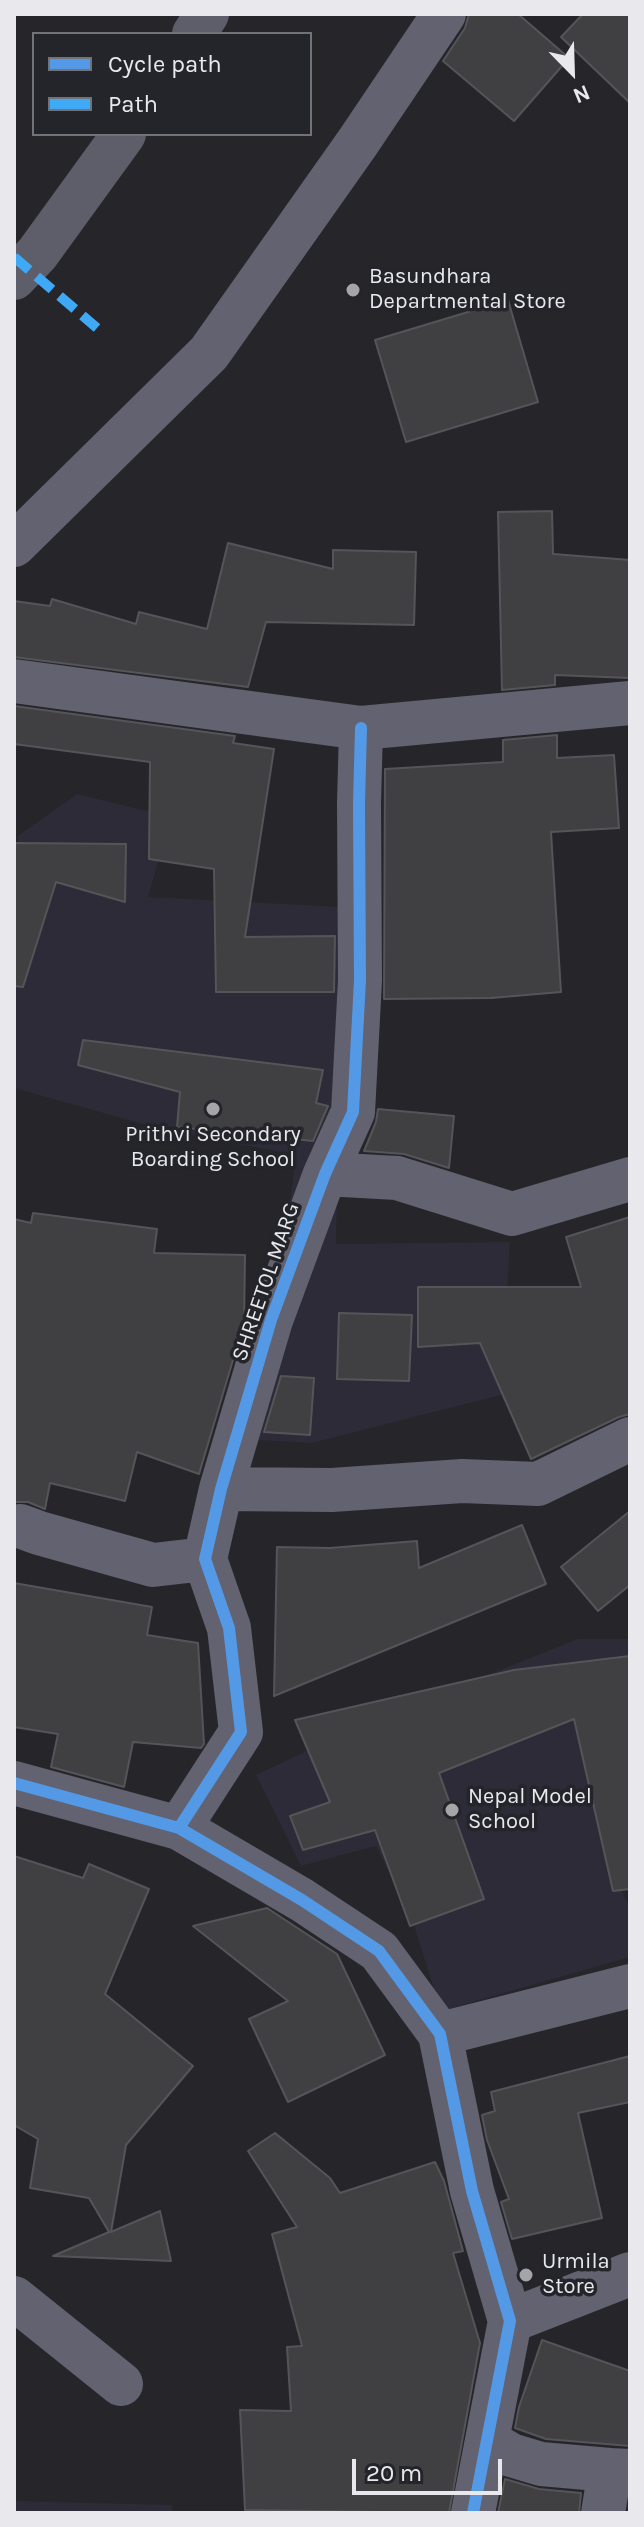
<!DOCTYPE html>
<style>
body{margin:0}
#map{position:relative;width:644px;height:2527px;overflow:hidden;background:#25252a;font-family:Karla,sans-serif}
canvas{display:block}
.frame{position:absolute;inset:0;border:16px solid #e8e8ed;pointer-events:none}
.legend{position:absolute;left:32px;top:32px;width:280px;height:104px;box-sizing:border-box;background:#24242b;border:2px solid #727279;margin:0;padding:10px 14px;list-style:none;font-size:24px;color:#e8e8ed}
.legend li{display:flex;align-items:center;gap:16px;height:40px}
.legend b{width:40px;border:2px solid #727279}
.north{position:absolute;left:532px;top:32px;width:80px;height:80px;-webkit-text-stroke:6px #24242b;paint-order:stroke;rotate:157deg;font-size:22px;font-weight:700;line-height:32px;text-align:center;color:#e8e8ed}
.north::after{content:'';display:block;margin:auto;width:28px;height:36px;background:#e8e8ed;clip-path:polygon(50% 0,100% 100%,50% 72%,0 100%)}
.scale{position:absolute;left:352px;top:2459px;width:150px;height:36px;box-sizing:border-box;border:4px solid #e8e8ed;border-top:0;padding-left:10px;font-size:24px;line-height:28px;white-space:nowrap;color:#e8e8ed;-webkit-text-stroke:6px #24242b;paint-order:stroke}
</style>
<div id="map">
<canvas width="644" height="2527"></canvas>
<div class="frame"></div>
<ul class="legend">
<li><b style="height:10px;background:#5399e6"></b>Cycle path</li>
<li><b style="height:10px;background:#3fa9f5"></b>Path</li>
</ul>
<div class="north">N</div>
<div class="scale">20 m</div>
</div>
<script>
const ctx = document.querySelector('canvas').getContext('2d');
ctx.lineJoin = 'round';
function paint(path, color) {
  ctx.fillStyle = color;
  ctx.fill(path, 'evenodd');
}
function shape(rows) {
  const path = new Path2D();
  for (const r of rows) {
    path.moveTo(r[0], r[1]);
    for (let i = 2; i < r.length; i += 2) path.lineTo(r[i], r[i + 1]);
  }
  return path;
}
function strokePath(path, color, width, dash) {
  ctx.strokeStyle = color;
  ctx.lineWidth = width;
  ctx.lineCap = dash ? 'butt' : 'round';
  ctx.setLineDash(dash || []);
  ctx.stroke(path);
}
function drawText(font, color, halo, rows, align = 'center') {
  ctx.font = font + ' Karla,sans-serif';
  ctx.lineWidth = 7;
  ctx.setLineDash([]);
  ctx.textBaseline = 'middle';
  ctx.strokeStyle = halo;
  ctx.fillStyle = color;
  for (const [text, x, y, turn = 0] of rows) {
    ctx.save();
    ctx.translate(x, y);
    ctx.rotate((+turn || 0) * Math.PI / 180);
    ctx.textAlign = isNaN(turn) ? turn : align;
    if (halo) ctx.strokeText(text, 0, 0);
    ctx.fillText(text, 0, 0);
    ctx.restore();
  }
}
const built = shape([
 [77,794,171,817,148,897,342,907,336,1244,510,1242,501,1395,312,1443,241,1439,284,1246,296,1155,164,1130,14,1088,14,934,25,935,18,836],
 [578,1639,630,1639,630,1847,603,1851,630,1908,630,1957,441,2011,411,1916,376,1846,301,1866,256,1775,353,1729],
 [14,2501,172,2505,172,2513,14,2513]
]);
const building = shape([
 [469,14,518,14,569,58,514,121,443,61,465,28,469,14],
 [583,14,630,14,630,103,561,37,583,14],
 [508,300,538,402,406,442,375,340,508,300],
 [552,511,553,554,630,560,630,678,555,675,555,685,502,690,498,512,552,511],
 [228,543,333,569,333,550,416,552,414,625,266,622,248,687,14,657,14,601,50,606,52,599,136,624,139,612,207,629,228,543],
 [14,706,235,736,233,743,274,749,245,937,335,936,334,992,216,992,214,869,149,859,150,762,14,744,14,706],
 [557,735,557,758,614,755,619,828,551,832,561,992,491,998,384,999,385,769,503,762,503,740,557,735],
 [14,843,126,844,125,902,56,882,23,987,14,986,14,843],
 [83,1040,323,1070,316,1103,328,1106,313,1141,177,1127,180,1092,78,1065,83,1040],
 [378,1109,454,1116,449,1168,404,1154,364,1151,376,1122,378,1109],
 [33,1213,157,1229,154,1253,245,1255,244,1323,199,1474,137,1452,125,1501,50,1483,45,1509,28,1502,14,1502,14,1219,31,1223,33,1213],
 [630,1217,630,1414,619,1417,531,1459,480,1343,418,1347,418,1287,581,1287,566,1237,630,1217],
 [339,1313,412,1315,409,1381,337,1379,339,1313],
 [281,1376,314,1378,310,1435,264,1432,281,1376],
 [630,1511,630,1585,598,1611,561,1567,630,1511],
 [522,1525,546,1584,274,1696,277,1547,330,1548,417,1541,419,1568,522,1525],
 [14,1583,152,1607,147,1635,198,1643,204,1744,201,1748,133,1742,124,1787,51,1767,58,1734,14,1727,14,1583],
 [630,1656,630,1889,613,1891,574,1719,439,1773,484,1899,410,1926,375,1830,303,1850,290,1816,330,1802,295,1720,514,1670,630,1656],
 [14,1856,83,1878,89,1864,149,1889,105,1994,193,2066,126,2145,111,2232,160,2211,171,2261,53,2256,109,2232,89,2198,30,2188,38,2139,14,2125,14,1856],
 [267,1908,337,1954,385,2055,288,2102,249,2019,288,2001,193,1926,267,1908],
 [630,2056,630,2102,578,2113,602,2218,512,2239,501,2202,509,2199,487,2140,482,2115,495,2111,491,2092,630,2056],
 [275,2133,330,2178,340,2193,435,2162,444,2181,463,2251,453,2253,480,2343,449,2513,245,2510,240,2410,291,2411,287,2347,302,2346,272,2234,297,2227,248,2151,275,2133],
 [542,2340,630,2371,630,2446,546,2439,515,2428,519,2407,542,2340],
 [505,2479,539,2489,581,2493,579,2513,498,2513,505,2479]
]);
const minor = shape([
 [14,545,209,353,358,142,444,14],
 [325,1174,397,1178,512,1214,630,1179],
 [221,1489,332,1490,462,1481,538,1484,630,1439],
 [20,1526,39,1533,153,1565,205,1559],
 [14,1783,179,1828,302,1900,379,1951,440,2034,472,2191,510,2321,473,2513],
 [179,1828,241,1732,229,1628,205,1559,221,1489,271,1320,325,1174,353,1112,360,980,359,803,361,728],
 [440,2034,630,1986],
 [14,2298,121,2384],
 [510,2321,630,2274],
 [487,2441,511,2455,541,2464,610,2470],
 [603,2513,610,2470,630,2471]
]);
const tertiary = shape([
 [14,681,361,728,630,703]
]);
const trunk = shape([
 [194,34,207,14],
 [14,278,37,254,124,134]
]);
const quiet = shape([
 [14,257,97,328]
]);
const cycleway = shape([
 [14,1783,179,1828,302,1900,379,1951,440,2034,472,2191,510,2321,473,2513],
 [179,1828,241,1732,229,1628,205,1559,221,1489,271,1320,325,1174,353,1112,360,980,359,803,361,728]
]);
const markers = [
 [353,290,8,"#a4a4a9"],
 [213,1109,8,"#a4a4a9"],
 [452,1810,8,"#a4a4a9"],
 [526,2275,8,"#a4a4a9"]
];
const poiNames = [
 ["Basundhara",369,277],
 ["Departmental Store",369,302],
 ["Prithvi Secondary",213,1135,"center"],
 ["Boarding School",213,1160,"center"],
 ["Nepal Model",468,1797],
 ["School",468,1822],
 ["Urmila",542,2262],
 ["Store",542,2287]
];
const streetNames = [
 ["SHREETOL MARG",266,1282,-71]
];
paint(built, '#2c2b37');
paint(building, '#404043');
strokePath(building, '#555559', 2);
strokePath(minor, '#626270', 44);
strokePath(tertiary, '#626270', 44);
strokePath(trunk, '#5e5e6a', 44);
strokePath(quiet, '#3fa9f5', 10, [20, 10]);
strokePath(cycleway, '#5399e6', 12);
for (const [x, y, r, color] of markers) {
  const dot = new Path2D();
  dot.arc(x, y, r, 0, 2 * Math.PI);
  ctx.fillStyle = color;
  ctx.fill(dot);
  strokePath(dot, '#24242b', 3);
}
drawText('22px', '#e8e8ed', '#24242b', poiNames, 'left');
drawText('22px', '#e8e8ed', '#24242b', streetNames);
</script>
